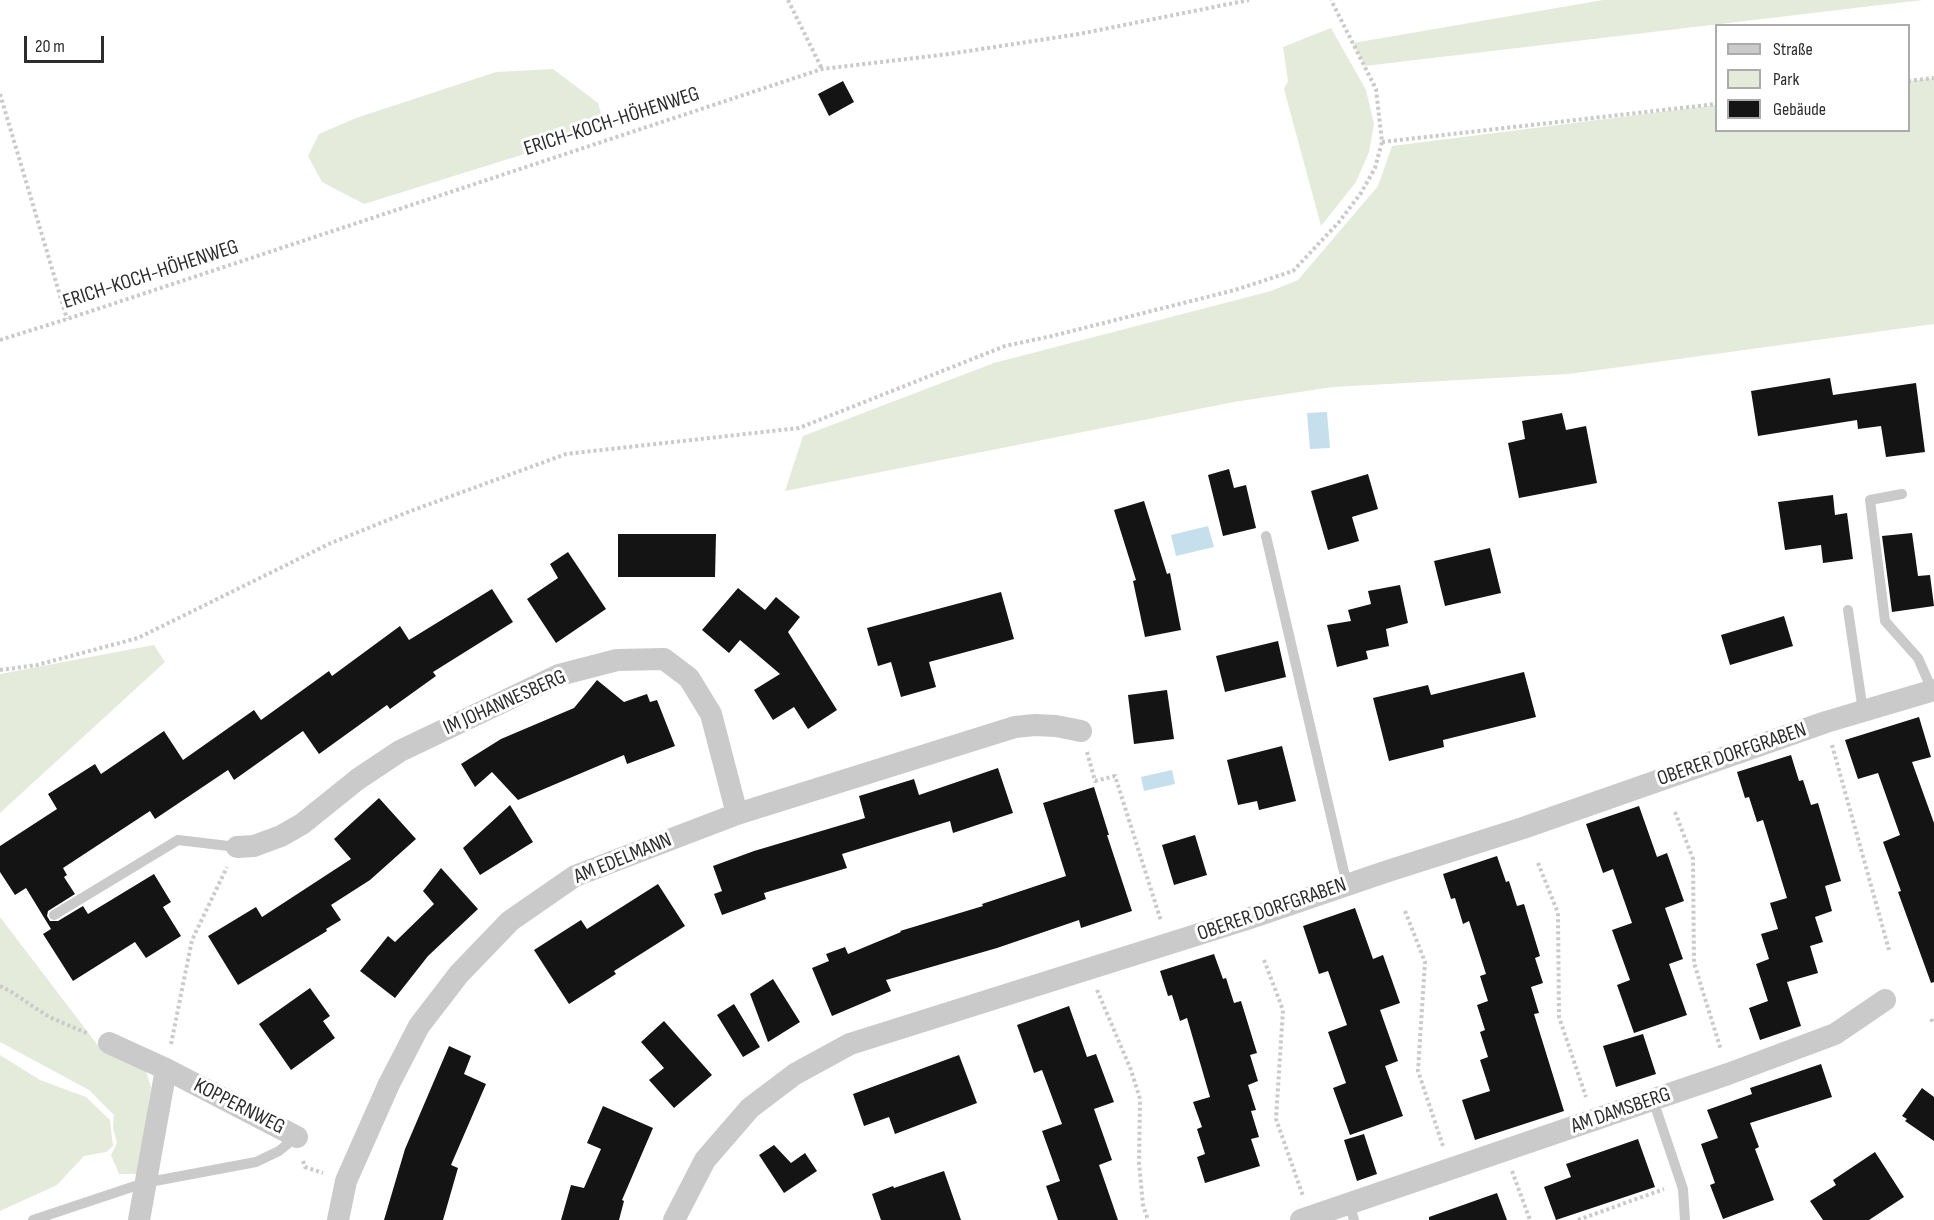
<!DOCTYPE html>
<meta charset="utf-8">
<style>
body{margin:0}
#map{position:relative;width:1934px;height:1220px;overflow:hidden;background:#fff;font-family:"Sofia Sans Condensed",sans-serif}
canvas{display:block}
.legend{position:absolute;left:1715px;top:24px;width:195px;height:108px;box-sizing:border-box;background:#fff;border:2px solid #ababab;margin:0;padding:8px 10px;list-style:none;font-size:18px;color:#2d2d2d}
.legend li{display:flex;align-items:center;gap:12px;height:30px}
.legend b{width:30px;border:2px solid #ababab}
.scale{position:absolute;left:24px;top:36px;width:80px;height:27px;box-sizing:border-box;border:3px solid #2d2d2d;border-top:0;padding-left:8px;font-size:18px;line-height:21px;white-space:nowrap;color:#2d2d2d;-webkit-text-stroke:4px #fff;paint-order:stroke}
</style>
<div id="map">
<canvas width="1934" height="1220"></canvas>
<ul class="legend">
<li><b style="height:8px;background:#cacaca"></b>Straße</li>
<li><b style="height:16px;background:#e5ebda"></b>Park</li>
<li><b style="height:16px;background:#141414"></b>Gebäude</li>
</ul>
<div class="scale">20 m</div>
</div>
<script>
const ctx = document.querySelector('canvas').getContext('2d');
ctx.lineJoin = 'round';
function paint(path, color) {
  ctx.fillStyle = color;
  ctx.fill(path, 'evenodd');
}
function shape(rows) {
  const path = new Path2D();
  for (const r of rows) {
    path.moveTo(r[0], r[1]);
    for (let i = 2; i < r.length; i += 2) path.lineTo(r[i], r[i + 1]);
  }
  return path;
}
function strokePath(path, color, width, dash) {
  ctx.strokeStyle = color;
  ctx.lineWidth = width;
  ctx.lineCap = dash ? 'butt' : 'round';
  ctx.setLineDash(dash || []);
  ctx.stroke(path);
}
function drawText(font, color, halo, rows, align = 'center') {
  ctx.font = font + ' "Sofia Sans Condensed",sans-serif';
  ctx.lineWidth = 6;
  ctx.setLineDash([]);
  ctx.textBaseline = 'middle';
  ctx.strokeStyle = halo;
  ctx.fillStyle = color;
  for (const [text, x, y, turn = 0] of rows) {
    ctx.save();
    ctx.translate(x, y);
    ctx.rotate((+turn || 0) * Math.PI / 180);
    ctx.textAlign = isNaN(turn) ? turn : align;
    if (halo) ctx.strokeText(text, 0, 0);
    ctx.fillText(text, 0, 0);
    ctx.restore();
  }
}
const green = shape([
 [1603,0,1923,0,1365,66,1353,43],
 [1331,28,1366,90,1374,124,1369,152,1356,182,1321,226,1284,89,1288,81,1283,47],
 [553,69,598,103,603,120,547,147,364,204,322,182,308,156,319,134,356,118,496,72],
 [1934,78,1934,324,1569,374,1333,387,1234,402,785,491,803,436,994,363,1271,291,1298,280,1378,186,1392,146,1716,105,1716,130,1908,130,1909,81],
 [154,645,165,662,0,813,0,674],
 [0,917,103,1052,146,1071,151,1087,139,1174,119,1174,111,1155,117,1143,113,1128,114,1115,89,1090,0,1042],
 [0,1055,40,1080,86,1097,110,1120,113,1146,106,1152,84,1156,57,1185,0,1211]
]);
const water = shape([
 [1327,412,1330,448,1310,449,1307,413],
 [1208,526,1214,547,1176,556,1171,535],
 [1172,770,1175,784,1144,791,1141,777]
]);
const building = shape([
 [843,81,854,102,829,116,818,94],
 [1830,378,1833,395,1916,383,1925,452,1886,457,1881,426,1858,429,1857,420,1758,436,1751,391],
 [1562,413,1566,430,1586,426,1597,483,1519,498,1508,443,1525,439,1522,421],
 [1229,469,1234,488,1246,485,1256,528,1223,536,1208,475],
 [1368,474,1378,509,1352,517,1359,541,1328,550,1311,491],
 [1833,495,1835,515,1847,513,1853,559,1823,563,1821,545,1785,550,1778,502],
 [1144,501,1167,574,1170,573,1181,630,1145,637,1133,581,1136,580,1114,510],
 [1912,533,1918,576,1930,575,1934,606,1892,612,1882,536],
 [618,534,716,534,715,577,618,577],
 [1490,548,1501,593,1445,606,1434,561],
 [568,552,606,609,556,643,527,599,558,578,550,564],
 [1400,585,1408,623,1386,629,1389,646,1366,651,1368,659,1337,667,1327,625,1351,621,1348,610,1371,604,1368,591],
 [738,588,765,610,776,597,800,617,788,632,837,710,808,729,794,707,773,720,754,690,780,674,740,640,729,653,702,630],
 [492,589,513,622,433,672,436,676,390,709,387,705,319,754,303,731,234,780,228,770,155,819,150,811,63,868,67,875,64,877,75,894,48,911,47,916,50,921,58,921,83,906,88,914,154,874,171,902,163,907,181,936,146,958,135,942,73,981,43,934,51,929,26,888,15,895,0,872,0,846,57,809,48,794,95,764,101,774,164,731,183,760,254,710,261,720,329,671,332,676,400,626,409,640],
 [1001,592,1014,639,929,662,936,687,901,697,891,662,878,666,867,628],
 [1784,616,1793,646,1730,665,1721,635],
 [1278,641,1286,677,1225,692,1216,656],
 [1524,672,1536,717,1443,740,1444,747,1389,761,1373,698,1428,685,1431,695],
 [597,680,624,702,647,694,650,702,657,700,675,746,627,764,624,755,518,800,492,772,475,787,461,764,501,739,574,708],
 [1167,690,1174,739,1134,744,1128,695],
 [1919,717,1931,757,1912,762,1934,823,1934,982,1931,983,1898,892,1901,891,1883,842,1900,835,1878,773,1858,779,1845,740],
 [1282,746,1296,801,1259,810,1257,801,1238,805,1227,760],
 [1791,755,1799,781,1803,780,1811,805,1818,803,1841,881,1825,886,1832,911,1815,917,1823,942,1810,946,1818,973,1787,982,1801,1026,1760,1040,1749,1008,1768,1001,1756,964,1769,959,1761,934,1778,929,1770,903,1787,898,1763,820,1757,822,1749,797,1745,798,1737,772],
 [998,768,1013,813,953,833,950,821,842,854,847,868,764,893,766,899,722,915,714,894,722,891,713,866,754,851,865,818,859,796,914,779,919,795],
 [1094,787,1109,835,1107,835,1132,911,1081,928,1079,920,997,948,886,980,891,991,832,1016,812,968,829,961,826,954,845,947,848,954,901,932,900,931,983,906,982,904,1066,876,1043,803],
 [379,798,416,839,370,880,331,905,341,920,326,929,327,931,238,985,208,936,256,907,262,917,351,859,334,839],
 [510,805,533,842,480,875,463,848],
 [1639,806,1657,857,1667,853,1684,901,1665,908,1683,959,1669,964,1687,1015,1634,1033,1617,985,1630,980,1612,930,1632,923,1613,869,1603,873,1586,824],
 [1195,835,1207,875,1174,885,1162,845],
 [1497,856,1506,882,1509,881,1517,906,1524,904,1540,956,1535,958,1543,983,1531,987,1539,1013,1534,1014,1564,1111,1475,1140,1462,1100,1490,1091,1480,1060,1488,1057,1480,1032,1485,1030,1477,1005,1488,1001,1480,976,1486,974,1469,921,1463,924,1455,898,1451,899,1443,874],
 [441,868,478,909,428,956,395,998,360,971,388,936,395,942,434,904,423,891],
 [658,884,685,926,614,971,616,974,569,1004,534,950,581,920,587,929],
 [1355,908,1373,959,1383,955,1400,1003,1380,1010,1398,1061,1385,1066,1403,1116,1350,1135,1333,1088,1346,1083,1328,1032,1347,1025,1328,971,1319,974,1303,926],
 [1214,954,1223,979,1226,978,1234,1003,1241,1001,1257,1053,1250,1055,1258,1081,1248,1085,1256,1110,1251,1111,1259,1137,1251,1139,1260,1166,1205,1183,1197,1157,1205,1154,1197,1129,1202,1127,1193,1102,1210,1097,1187,1018,1180,1021,1172,995,1168,996,1160,971],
 [773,979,800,1022,768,1042,750,994],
 [310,988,330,1016,323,1021,335,1038,291,1070,259,1024],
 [734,1004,760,1047,743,1057,717,1015],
 [1069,1006,1087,1057,1096,1054,1114,1102,1094,1109,1112,1160,1099,1165,1118,1220,1058,1220,1046,1186,1060,1181,1042,1131,1062,1124,1042,1070,1034,1073,1017,1025],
 [664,1021,712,1075,674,1108,649,1080,664,1068,641,1042],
 [1643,1034,1656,1074,1616,1087,1603,1046],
 [449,1046,471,1056,464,1074,486,1084,451,1165,458,1168,443,1220,384,1220,405,1149],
 [959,1055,977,1103,895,1134,889,1117,864,1126,853,1094],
 [1821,1064,1832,1097,1750,1123,1759,1147,1755,1149,1774,1200,1723,1219,1710,1185,1715,1183,1701,1144,1718,1138,1707,1110,1752,1094,1750,1088],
 [1922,1088,1934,1097,1934,1141,1905,1121,1907,1119,1902,1116],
 [603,1106,653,1128,622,1200,624,1201,619,1220,561,1220,571,1185,584,1188,601,1149,587,1143],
 [1364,1134,1377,1174,1357,1181,1344,1140],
 [1638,1139,1655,1187,1556,1220,1544,1187,1571,1177,1566,1164],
 [774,1145,791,1163,805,1153,817,1171,784,1193,759,1155],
 [1875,1152,1904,1197,1869,1220,1823,1220,1810,1201,1836,1185,1833,1180],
 [944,1171,961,1220,881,1220,872,1194,893,1186,894,1188],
 [1497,1193,1507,1220,1429,1220,1429,1217]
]);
const path = shape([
 [788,0,822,69],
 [1908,81,1934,78],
 [0,94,67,319],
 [1382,142,1716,104],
 [0,340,67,319,822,69,949,54,1079,34,1249,0],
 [0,670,37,665,138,638,331,543,408,512,566,454,799,428,1005,346,1052,336,1235,290,1293,271,1339,222,1361,193,1375,168,1382,142,1376,89,1331,0],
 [1832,745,1889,950],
 [1087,752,1095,781,1115,776,1161,921],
 [1675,812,1693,859,1694,963,1721,1050],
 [1538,863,1558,913,1559,1017,1586,1097],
 [1405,911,1425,962,1418,1071,1443,1146],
 [1264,960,1283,1010,1276,1119,1303,1196],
 [0,986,10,991,49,1017,89,1034],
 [1097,990,1131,1070,1140,1099,1139,1163,1143,1205,1148,1220],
 [1931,1019,1934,1024],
 [171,1044,192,940,227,867],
 [303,1161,305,1167,323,1173],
 [1512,1171,1530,1220],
 [1578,1220,1664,1189]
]);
const service = shape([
 [1902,494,1870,500,1885,621,1918,658,1932,690],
 [1266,536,1347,885],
 [1848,610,1863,711],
 [54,915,178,840,237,847],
 [1653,1100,1683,1189,1685,1220],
 [1349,1203,1354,1220],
 [33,1220,144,1183,256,1162,279,1151,296,1137]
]);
const minor = shape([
 [237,847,254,846,281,836,302,824,358,779,400,751,559,675,617,660,664,659,689,678,711,714,737,814],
 [109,1043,166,1069,297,1137],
 [139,1220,166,1069],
 [338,1220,346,1181,389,1084,419,1026,459,974,510,921,575,876,737,814,1015,727,1035,725,1056,726,1081,731],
 [674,1220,705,1160,750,1108,795,1074,850,1044,1247,919,1388,871,1523,828,1826,722,1934,690],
 [1301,1220,1728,1074,1835,1034,1885,1000]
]);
const streetNames = [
 ["ERICH-KOCH-HÖHENWEG",612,122,-18],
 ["ERICH-KOCH-HÖHENWEG",151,275,-18],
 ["IM JOHANNESBERG",505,703,-24],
 ["OBERER DORFGRABEN",1732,755,-19],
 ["AM EDELMANN",623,859,-22],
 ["OBERER DORFGRABEN",1272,910,-19],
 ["KOPPERNWEG",239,1107,27],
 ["AM DAMSBERG",1621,1111,-19]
];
paint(green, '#e5ebda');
paint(water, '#c6dfec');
paint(building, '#141414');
strokePath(path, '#cacaca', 4, [3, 3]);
strokePath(service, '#cacaca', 10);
strokePath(minor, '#cacaca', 22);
drawText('21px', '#2d2d2d', '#fff', streetNames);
</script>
